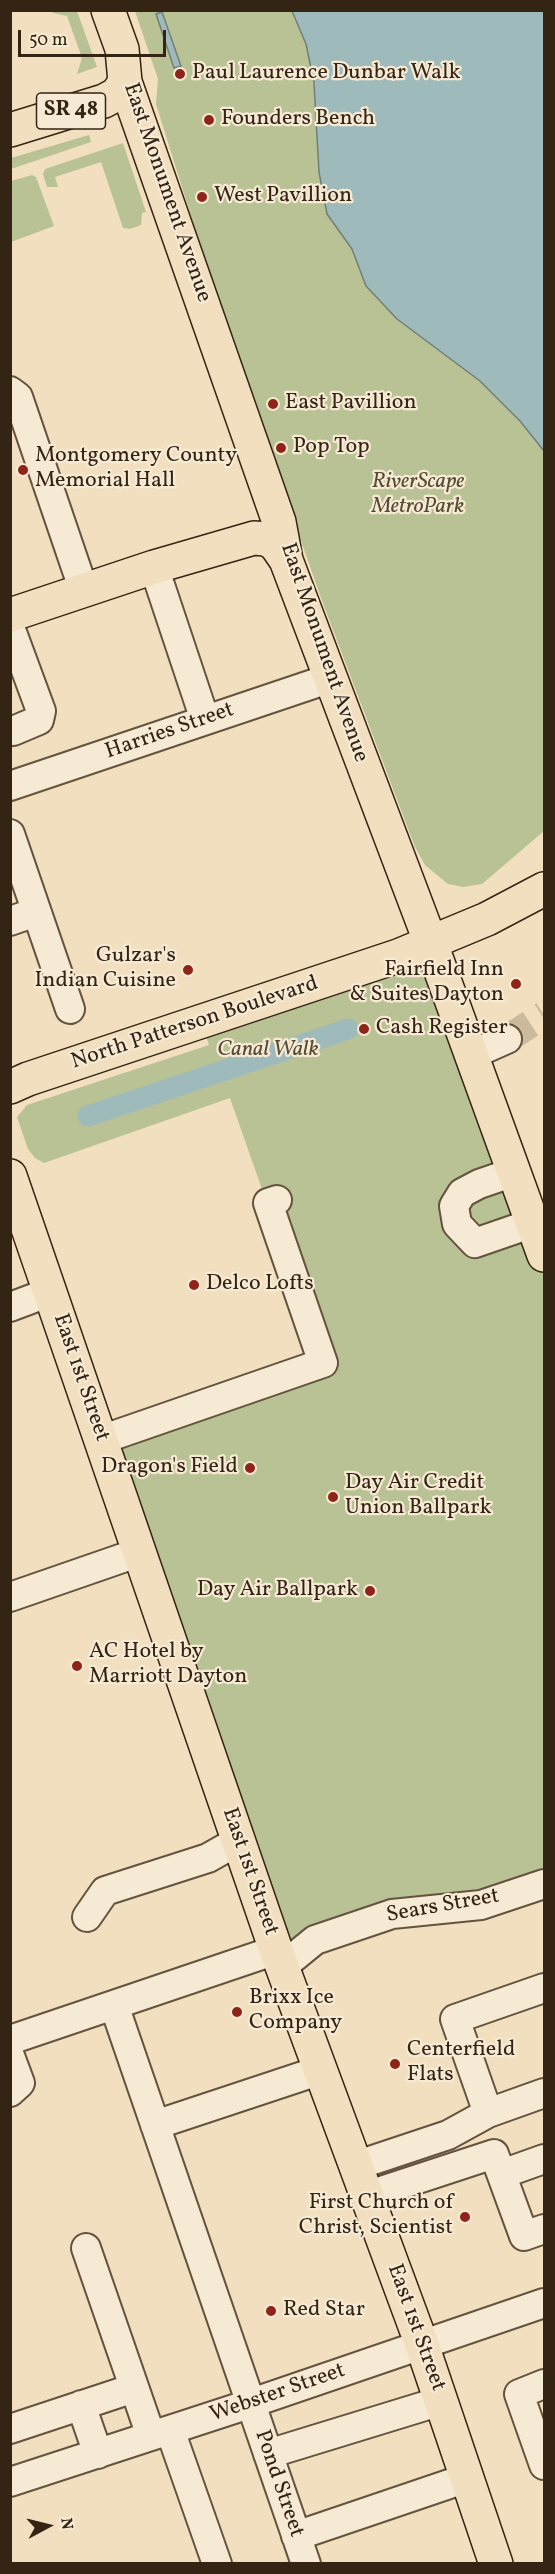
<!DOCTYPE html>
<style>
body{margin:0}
#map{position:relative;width:555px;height:2574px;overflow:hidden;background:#f2dfbf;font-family:Vollkorn,serif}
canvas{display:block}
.frame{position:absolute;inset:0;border:12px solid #342413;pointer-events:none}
.north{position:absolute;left:18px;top:2496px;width:60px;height:60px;-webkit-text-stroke:4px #f7ead5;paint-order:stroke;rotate:83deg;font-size:16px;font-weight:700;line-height:24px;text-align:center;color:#342413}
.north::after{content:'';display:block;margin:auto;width:21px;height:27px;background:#342413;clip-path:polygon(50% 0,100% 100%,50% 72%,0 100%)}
.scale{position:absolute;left:18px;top:30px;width:148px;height:27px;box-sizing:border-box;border:3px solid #342413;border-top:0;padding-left:8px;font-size:18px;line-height:21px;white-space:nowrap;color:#342413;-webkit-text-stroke:4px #f7ead5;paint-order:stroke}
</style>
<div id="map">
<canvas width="555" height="2574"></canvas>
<div class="frame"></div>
<div class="north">N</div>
<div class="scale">50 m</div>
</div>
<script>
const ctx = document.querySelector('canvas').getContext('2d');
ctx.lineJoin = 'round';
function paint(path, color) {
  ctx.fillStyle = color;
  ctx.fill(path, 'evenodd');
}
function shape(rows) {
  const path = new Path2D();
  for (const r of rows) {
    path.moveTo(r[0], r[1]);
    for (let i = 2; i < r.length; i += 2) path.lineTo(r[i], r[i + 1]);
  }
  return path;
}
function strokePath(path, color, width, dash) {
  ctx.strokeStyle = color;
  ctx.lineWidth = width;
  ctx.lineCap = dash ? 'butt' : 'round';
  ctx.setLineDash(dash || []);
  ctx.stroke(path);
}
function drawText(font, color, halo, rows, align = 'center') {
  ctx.font = font + ' Vollkorn,serif';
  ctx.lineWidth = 4.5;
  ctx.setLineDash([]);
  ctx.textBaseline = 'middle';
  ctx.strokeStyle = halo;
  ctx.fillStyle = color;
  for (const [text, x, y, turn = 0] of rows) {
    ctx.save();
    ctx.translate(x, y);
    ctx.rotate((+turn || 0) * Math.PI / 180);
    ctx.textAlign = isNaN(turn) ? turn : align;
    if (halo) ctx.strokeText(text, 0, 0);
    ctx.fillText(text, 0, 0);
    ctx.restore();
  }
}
const green = shape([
 [52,11,77,11,97,67,77,74,82,58,67,16,53,13],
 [135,11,292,11,306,44,314,83,322,195,327,214,352,249,366,286,480,381,520,421,544,451,544,831,482,884,463,887,448,884,425,865,415,847,321,598,220,309,156,104,158,79],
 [89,135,91,142,11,169,11,158],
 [123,143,146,212,142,213,141,225,130,229,123,228,101,162,55,177,58,187,47,187,43,174,45,169],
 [32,175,36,177,54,226,11,242,11,181],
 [430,941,544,1265,544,1884,276,1950,104,1442,323,1363,230,1098,44,1163,35,1158,28,1149,17,1117,27,1105,209,1045,201,1022]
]);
const water = shape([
 [292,11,544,11,544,451,520,421,480,381,397,319,366,286,352,249,327,214,319,172,314,83,306,44,292,11],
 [162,12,181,66,174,68,156,14,162,12]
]);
const canal = shape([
 [88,1116,348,1029]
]);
const minorTunnel = shape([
 [507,1039,544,1015]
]);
const minor = shape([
 [10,391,18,397,84,591],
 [154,567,205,720],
 [10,627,41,711,39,720,13,731],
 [10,786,331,678],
 [10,834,70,1009],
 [10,921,36,912],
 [471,1055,507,1039],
 [514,1172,479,1184,462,1193,454,1206,457,1224,475,1243,533,1223],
 [10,1307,50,1292],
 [115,1435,323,1363,268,1203,277,1200],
 [10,1597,140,1552],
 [87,1917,105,1891,208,1858,238,1841],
 [282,1967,315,1940,392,1914,481,1905,544,1884],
 [114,2005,306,2564],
 [10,2040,276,1950],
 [10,2056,20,2083,10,2092],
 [488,2113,455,2019,544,1988],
 [155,2125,321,2070],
 [355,2166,448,2135,488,2113,544,2093],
 [502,2174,544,2159],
 [366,2196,494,2154,524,2236,544,2229],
 [86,2248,151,2436],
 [544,2384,519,2394,544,2465],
 [81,2405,98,2454],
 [10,2429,134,2388],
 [170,2430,217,2564],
 [268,2454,441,2401],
 [10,2482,234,2409,544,2303],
 [296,2536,467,2478]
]);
const major = shape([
 [108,10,122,49,125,82,279,522,286,560,430,941,544,1255],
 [10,130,104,101,117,94,125,82],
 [10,615,154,567,254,538,266,539,275,544,286,560],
 [10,1087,28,1079,398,956,487,919,544,889],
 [10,1176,276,1950,422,2345,496,2564]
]);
const markers = [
 [180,74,6,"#8f2418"],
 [209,120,6,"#8f2418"],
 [202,197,6,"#8f2418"],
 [273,404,6,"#8f2418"],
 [281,448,6,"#8f2418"],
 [23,470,6,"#8f2418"],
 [188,970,6,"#8f2418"],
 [516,984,6,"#8f2418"],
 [364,1029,6,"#8f2418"],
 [194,1285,6,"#8f2418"],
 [250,1468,6,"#8f2418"],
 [333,1497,6,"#8f2418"],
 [370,1591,6,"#8f2418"],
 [77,1666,6,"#8f2418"],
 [237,2012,6,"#8f2418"],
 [395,2064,6,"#8f2418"],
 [465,2217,6,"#8f2418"],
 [271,2311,6,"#8f2418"]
];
const shields = [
 [71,111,69]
];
const shieldNames = [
 ["SR 48",71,111]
];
const poiNames = [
 ["Paul Laurence Dunbar Walk",192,74],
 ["Founders Bench",221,120],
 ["West Pavillion",214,197],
 ["East Pavillion",285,404],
 ["Pop Top",293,448],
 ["Montgomery County",35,457],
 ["Memorial Hall",35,482],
 ["Gulzar's",176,957,"right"],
 ["Indian Cuisine",176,982,"right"],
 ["Fairfield Inn",504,971,"right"],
 ["& Suites Dayton",504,996,"right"],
 ["Cash Register",376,1029],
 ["Delco Lofts",206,1285],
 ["Dragon's Field",238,1468,"right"],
 ["Day Air Credit",345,1484],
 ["Union Ballpark",345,1509],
 ["Day Air Ballpark",358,1591,"right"],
 ["AC Hotel by",89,1653],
 ["Marriott Dayton",89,1678],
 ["Brixx Ice",249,1999],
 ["Company",249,2024],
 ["Centerfield",407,2051],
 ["Flats",407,2076],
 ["First Church of",453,2204,"right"],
 ["Christ, Scientist",453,2229,"right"],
 ["Red Star",283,2311]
];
const streetNames = [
 ["East Monument Avenue",166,193,71],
 ["East Monument Avenue",323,653,71],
 ["Harries Street",170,732,-19],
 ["North Patterson Boulevard",195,1024,-18],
 ["East 1st Street",80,1378,71],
 ["East 1st Street",249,1872,71],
 ["Sears Street",443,1907,-10],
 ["East 1st Street",415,2328,70],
 ["Webster Street",278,2394,-19],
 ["Pond Street",278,2484,71]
];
const parkNames = [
 ["RiverScape",418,483],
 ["MetroPark",418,508],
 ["Canal Walk",268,1051]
];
paint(green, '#b8c294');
paint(water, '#9fbabb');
strokePath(water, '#747e78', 1.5);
strokePath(canal, '#9fbabb', 21);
strokePath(minorTunnel, '#ccba9d', 28, [28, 14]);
strokePath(minor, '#64533e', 32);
strokePath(major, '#342413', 36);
strokePath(minor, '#f7ead5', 28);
strokePath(major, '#f2dfbf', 33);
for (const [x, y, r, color] of markers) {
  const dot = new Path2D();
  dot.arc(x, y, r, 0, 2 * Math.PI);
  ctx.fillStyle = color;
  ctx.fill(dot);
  strokePath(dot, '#f7ead5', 2);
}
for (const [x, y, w] of shields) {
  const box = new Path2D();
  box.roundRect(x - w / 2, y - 18, w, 36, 4.5);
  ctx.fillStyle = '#f7ead5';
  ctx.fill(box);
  strokePath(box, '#342413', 1.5);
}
drawText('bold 21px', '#342413', null, shieldNames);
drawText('22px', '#342413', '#f7ead5', poiNames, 'left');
drawText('22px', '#342413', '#f7ead5', streetNames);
drawText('italic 22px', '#554c33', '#f7ead5', parkNames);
</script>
